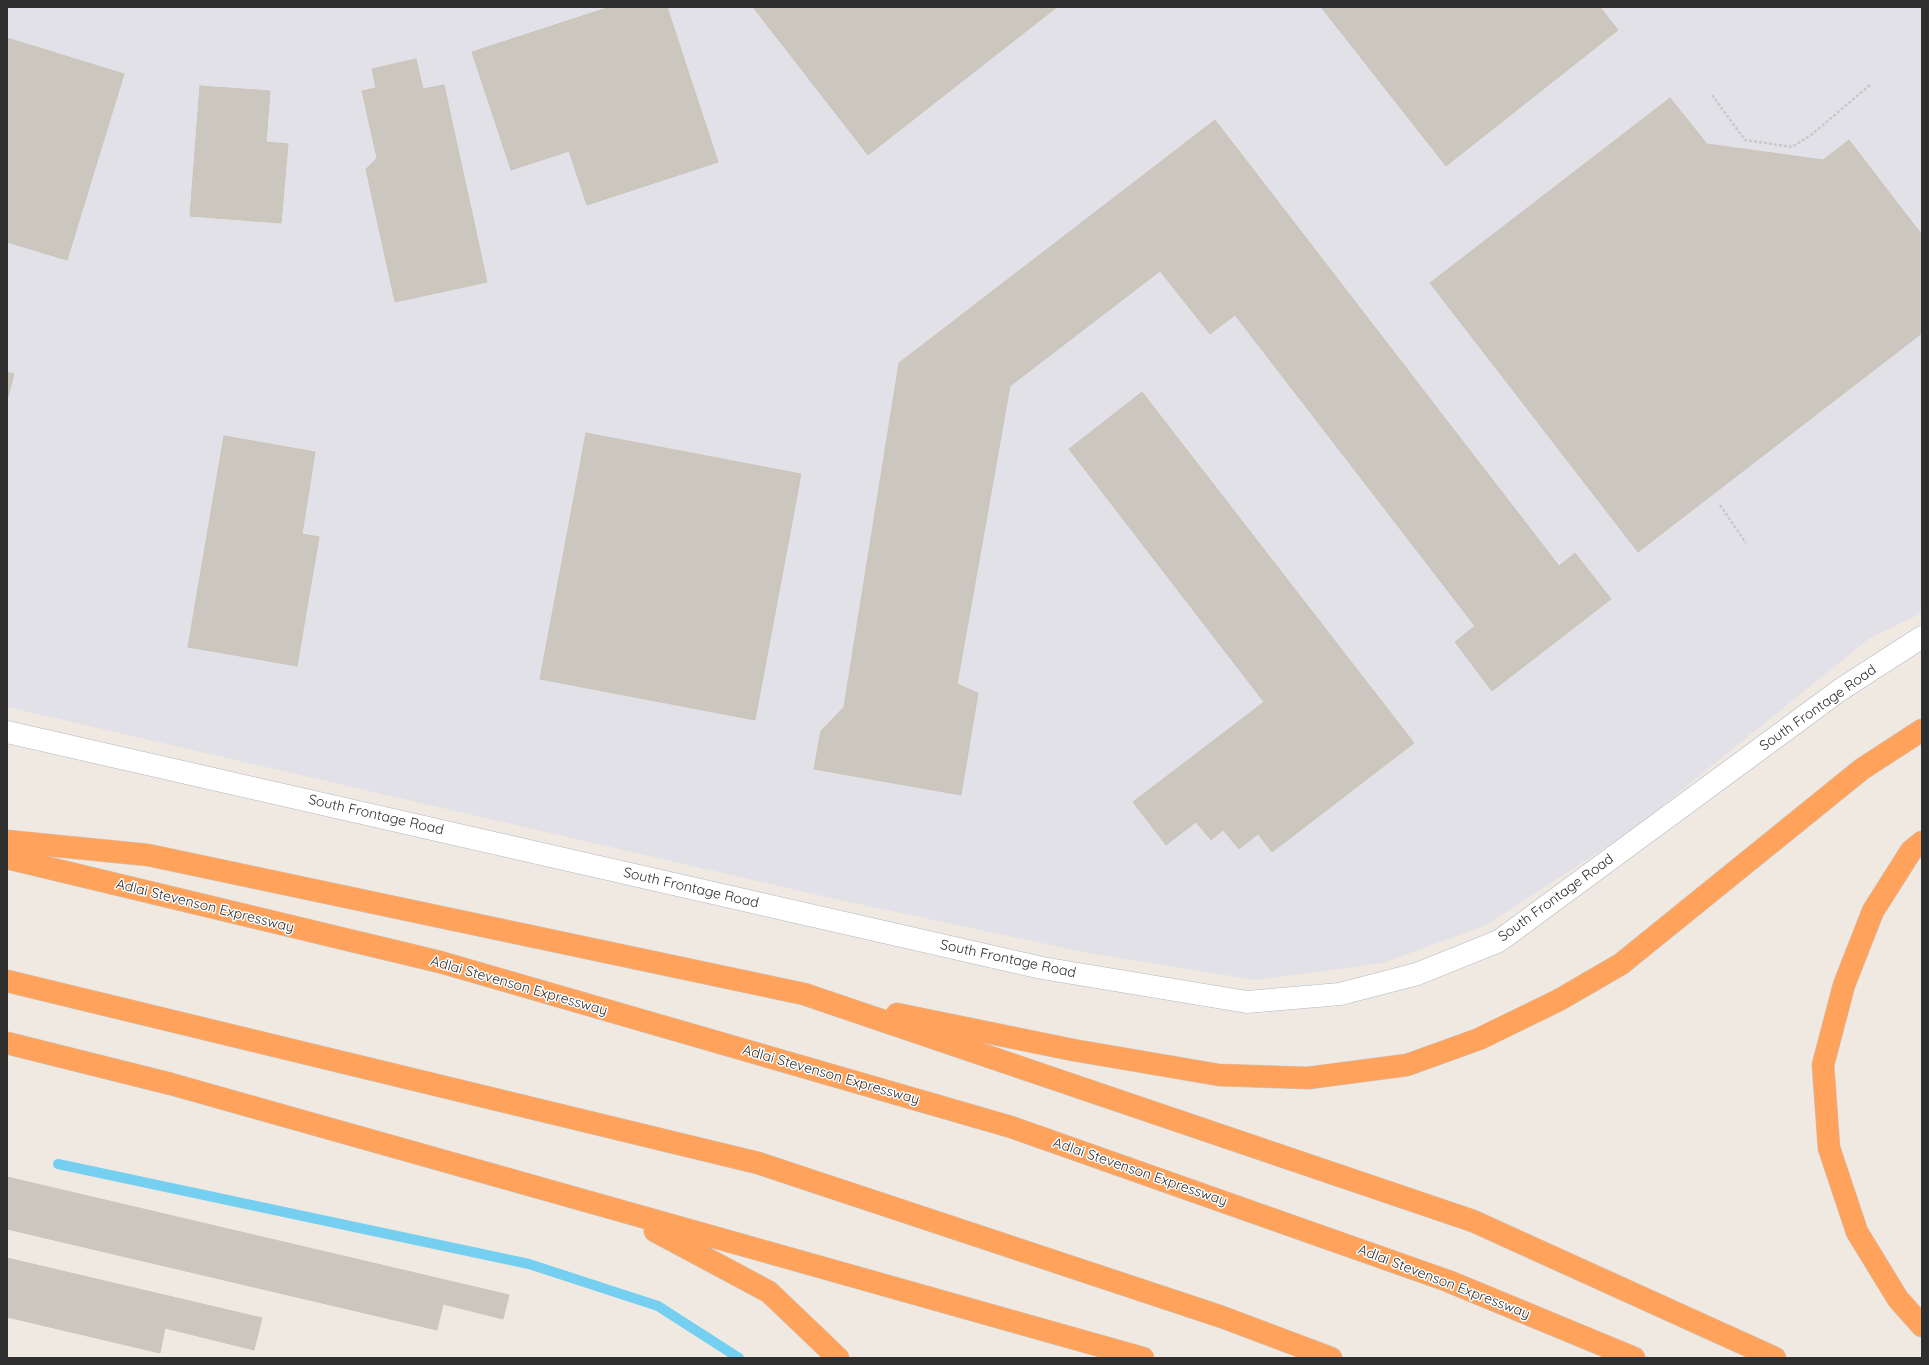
<!DOCTYPE html>
<style>
body{margin:0}
#map{position:relative;width:1929px;height:1365px;overflow:hidden;background:#efe9e1;font-family:Quicksand,sans-serif}
canvas{display:block}
.frame{position:absolute;inset:0;border:8px solid #2e2e2e;pointer-events:none}
</style>
<div id="map">
<canvas width="1929" height="1365"></canvas>
<div class="frame"></div>
</div>
<script>
const ctx = document.querySelector('canvas').getContext('2d');
ctx.lineJoin = 'round';
function paint(path, color) {
  ctx.fillStyle = color;
  ctx.fill(path, 'evenodd');
}
function shape(rows) {
  const path = new Path2D();
  for (const r of rows) {
    path.moveTo(r[0], r[1]);
    for (let i = 2; i < r.length; i += 2) path.lineTo(r[i], r[i + 1]);
  }
  return path;
}
function strokePath(path, color, width, dash) {
  ctx.strokeStyle = color;
  ctx.lineWidth = width;
  ctx.lineCap = dash ? 'butt' : 'round';
  ctx.setLineDash(dash || []);
  ctx.stroke(path);
}
function drawText(font, color, halo, rows, align = 'center') {
  ctx.font = font + ' Quicksand,sans-serif';
  ctx.lineWidth = 3;
  ctx.setLineDash([]);
  ctx.textBaseline = 'middle';
  ctx.strokeStyle = halo;
  ctx.fillStyle = color;
  for (const [text, x, y, turn = 0] of rows) {
    ctx.save();
    ctx.translate(x, y);
    ctx.rotate((+turn || 0) * Math.PI / 180);
    ctx.textAlign = isNaN(turn) ? turn : align;
    if (halo) ctx.strokeText(text, 0, 0);
    ctx.fillText(text, 0, 0);
    ctx.restore();
  }
}
const industrial = shape([
 [7,7,1922,7,1922,613,1870,638,1631,831,1486,925,1383,963,1256,980,1088,953,826,897,7,707]
]);
const stream = shape([
 [58,1164,529,1264,658,1306,739,1358]
]);
const building = shape([
 [610,7,667,7,718,162,587,205,569,151,511,170,472,52,610,7],
 [753,7,1057,7,868,155,753,7],
 [1321,7,1600,7,1618,30,1446,166,1321,7],
 [7,38,124,74,67,260,7,242,7,38],
 [416,59,423,89,444,85,487,282,395,302,366,169,377,158,362,91,376,88,372,69,416,59],
 [200,86,270,91,266,142,288,144,281,223,190,216,200,86],
 [1670,98,1707,144,1823,160,1849,140,1922,235,1922,333,1638,552,1430,283,1670,98],
 [1215,120,1559,566,1575,553,1611,599,1492,691,1455,642,1475,626,1235,315,1210,334,1160,271,1010,386,957,684,978,693,961,795,814,769,821,731,844,707,899,363,1215,120],
 [7,372,14,374,7,400,7,372],
 [1142,392,1414,743,1272,852,1258,834,1239,849,1223,830,1211,840,1196,822,1166,845,1133,802,1264,702,1069,449,1142,392],
 [586,433,801,474,755,720,540,679,586,433],
 [224,436,315,452,302,534,319,537,297,666,188,647,224,436],
 [7,1177,509,1295,503,1319,443,1304,437,1330,7,1229,7,1177],
 [7,1258,262,1318,254,1350,165,1328,160,1353,7,1317,7,1258]
]);
const path = shape([
 [1712,95,1745,140,1792,147,1811,135,1870,85],
 [1720,505,1746,543]
]);
const street = shape([
 [7,732,1042,968,1247,1002,1340,994,1417,974,1499,941,1840,690,1922,637]
]);
const highway = shape([
 [7,841,148,855,804,994,1473,1221,1775,1358],
 [1922,842,1911,851,1873,911,1844,985,1823,1065,1829,1148,1857,1232,1898,1299,1922,1326],
 [7,858,440,962,1011,1127,1448,1281,1634,1358],
 [7,981,758,1163,1222,1317,1331,1358],
 [897,1014,1073,1050,1219,1075,1308,1078,1407,1065,1479,1039,1559,1000,1621,964,1862,769,1922,730],
 [7,1043,171,1084,1143,1358],
 [655,1231,769,1292,838,1358]
]);
const streetNames = [
 ["South Frontage Road",1818,708,-35],
 ["South Frontage Road",376,815,13],
 ["South Frontage Road",691,888,13],
 ["South Frontage Road",1556,898,-36],
 ["Adlai Stevenson Expressway",205,906,14],
 ["South Frontage Road",1008,959,12],
 ["Adlai Stevenson Expressway",519,986,16],
 ["Adlai Stevenson Expressway",831,1075,16],
 ["Adlai Stevenson Expressway",1140,1172,19],
 ["Adlai Stevenson Expressway",1444,1282,21]
];
paint(industrial, '#e3e1e8');
strokePath(stream, '#75cff0', 10);
paint(building, '#cbc7bf');
strokePath(building, '#cbc5ba', 1);
strokePath(street, '#b4b7c1', 23);
strokePath(highway, '#c9c9c9', 23);
strokePath(path, '#c9c9c9', 2.5, [3, 2]);
strokePath(street, '#fff', 22);
strokePath(highway, '#ffa35c', 22);
drawText('14px', '#2e2e2e', '#fff', streetNames);
</script>
